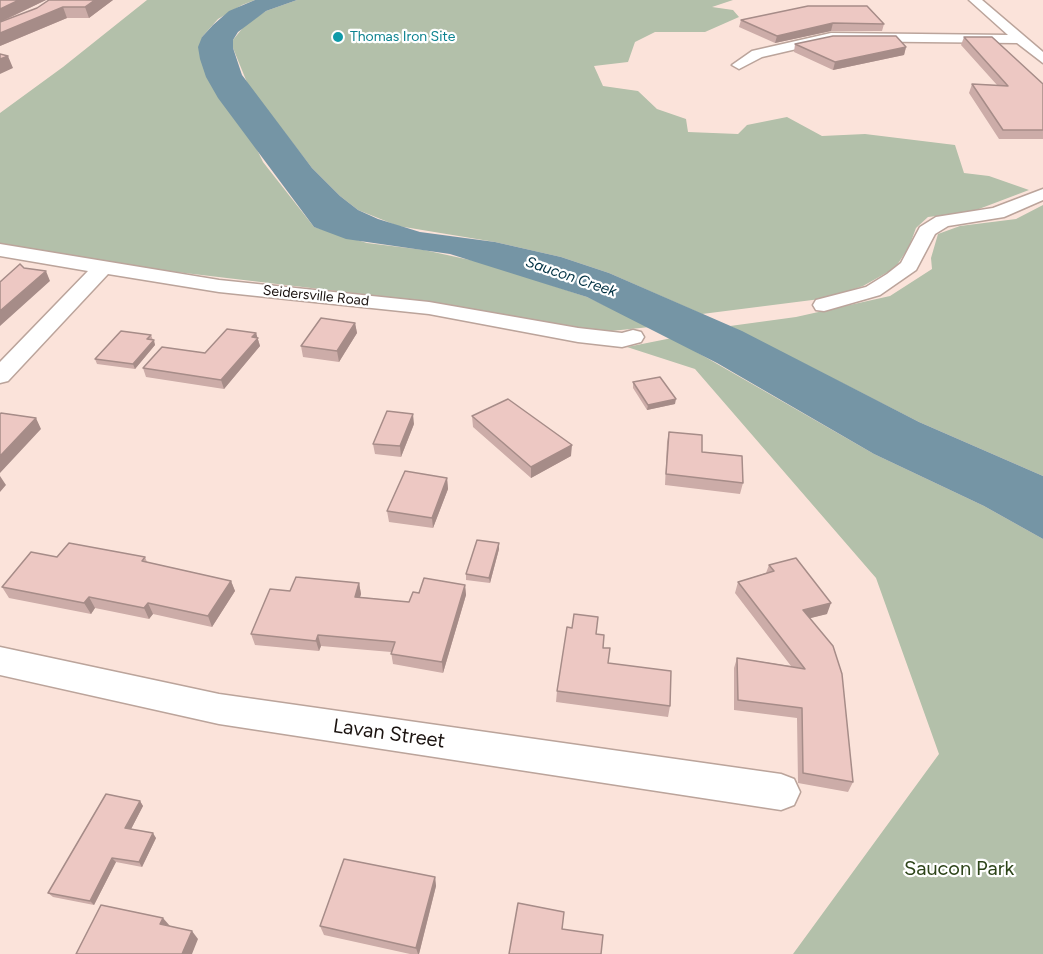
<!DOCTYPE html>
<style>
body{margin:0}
canvas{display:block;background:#fbe3da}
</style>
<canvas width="1043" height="954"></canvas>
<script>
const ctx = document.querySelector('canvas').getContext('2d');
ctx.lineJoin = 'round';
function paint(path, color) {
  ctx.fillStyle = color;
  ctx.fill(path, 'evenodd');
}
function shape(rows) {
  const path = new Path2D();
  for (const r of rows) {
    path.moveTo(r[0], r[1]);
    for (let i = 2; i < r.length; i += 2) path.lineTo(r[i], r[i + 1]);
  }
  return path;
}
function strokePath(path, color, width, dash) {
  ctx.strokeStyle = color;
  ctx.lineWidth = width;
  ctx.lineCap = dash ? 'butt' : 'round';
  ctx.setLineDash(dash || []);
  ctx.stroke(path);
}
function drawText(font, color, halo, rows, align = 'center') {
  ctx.font = font + ' Figtree,sans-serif';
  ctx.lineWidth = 4.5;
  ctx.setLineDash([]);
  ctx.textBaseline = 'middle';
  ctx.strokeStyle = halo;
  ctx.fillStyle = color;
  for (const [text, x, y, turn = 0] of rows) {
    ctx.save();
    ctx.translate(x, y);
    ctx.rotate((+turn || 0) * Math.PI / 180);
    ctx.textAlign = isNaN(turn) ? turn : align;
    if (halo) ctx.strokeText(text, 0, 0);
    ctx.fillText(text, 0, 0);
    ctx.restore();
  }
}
const green = shape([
 [147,0,255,0,242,5,218,19,202,37,263,162,314,227,367,243,424,250,484,263,587,297,650,327,601,332,429,302,92,262,0,244,0,113,63,67],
 [297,0,733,0,712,7,733,10,739,17,705,32,655,32,635,42,628,62,594,66,603,86,638,91,657,109,686,119,688,132,738,134,747,125,787,117,822,136,865,134,955,145,964,173,989,176,1029,190,971,212,928,217,916,228,909,247,895,268,863,286,828,298,702,314,609,273,561,257,495,242,398,226,358,210,340,196,312,168,248,85,233,48,233,40,245,25,266,11],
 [1043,205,1043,476,919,422,730,326,796,317,890,296,932,269,931,258,938,234,960,226,1016,219],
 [672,338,874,454,984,506,1043,539,1043,954,793,954,939,754,876,578,695,369,627,347]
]);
const water = shape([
 [255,0,297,0,266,11,238,32,233,40,233,48,242,75,312,168,340,196,358,210,378,219,420,232,495,242,561,257,609,273,742,331,919,422,1043,476,1043,539,984,506,874,454,717,363,587,297,450,254,346,239,314,227,218,98,206,77,200,59,198,47,202,37,213,25,229,11]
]);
const street = shape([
 [969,0,982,0,1043,52,1043,63,1017,43,831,41,762,57,739,69,732,65,752,51,831,33,1008,35,969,0],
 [1043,189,1043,200,1004,217,948,226,935,234,916,270,880,295,824,311,816,310,813,305,816,300,866,287,887,274,901,263,920,227,936,217,993,208,1043,189],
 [0,244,219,280,429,302,578,328,622,333,633,330,641,332,644,337,641,342,622,347,578,342,429,314,219,292,108,274,8,381,0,383,0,362,88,271,0,256,0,244],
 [0,647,219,694,781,774,794,779,800,792,794,805,781,810,219,724,0,675,0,647]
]);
const wall = shape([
 [0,0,46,0,5,20,37,8,113,0,89,18,67,18,0,46],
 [741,20,884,24,882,31,831,31,775,43,739,27],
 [964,37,1043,84,1043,139,999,139,969,93,972,84,997,85,961,45],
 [795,44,906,47,904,55,833,70,794,52],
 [355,323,357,333,339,362,303,357,301,346],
 [256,333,260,346,224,389,146,377,143,368,205,353],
 [151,335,155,345,135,369,97,364,95,359],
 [633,382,675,404,647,410,633,388],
 [472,416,571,456,531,478,473,427],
 [414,424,401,457,375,454,373,444],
 [669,432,702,452,743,483,740,494,665,485,667,442],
 [447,478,448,489,433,528,389,522,387,511],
 [499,543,499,549,490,583,466,580,466,574],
 [145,557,147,562,231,581,235,591,212,627,153,614,149,619,95,608,91,614,9,598,2,587],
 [769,565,827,614,810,618,853,782,848,792,798,783,797,718,734,710,734,668,737,658,791,666,735,593,738,582,766,573],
 [359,583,361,594,360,597,409,602,419,593,465,585,466,595,443,673,393,664,391,652,321,646,319,651,255,645,251,634,290,591],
 [596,634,603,648,608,663,670,706,668,717,556,702,557,691],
 [140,801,143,806,131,829,156,838,142,867,116,862,94,905,53,897,48,893],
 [435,877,436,886,419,954,410,954,324,935,320,926]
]);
const shadedWall = shape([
 [19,0,46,0,0,22,0,9],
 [95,0,113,0,89,18,85,7],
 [63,7,67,18,0,46,0,33],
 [833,23,831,31,775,43,777,36],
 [906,47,904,55,833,70,835,62],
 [8,56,13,68,0,74,0,59],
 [46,271,50,281,0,326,0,311],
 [355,323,357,333,339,362,337,351],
 [256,333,260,346,224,389,221,380],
 [154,340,155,345,135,369,133,364],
 [676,399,675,404,647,410,648,405],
 [413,414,414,424,401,457,400,446],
 [36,418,41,429,0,473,0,456],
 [572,445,571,456,531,478,531,467],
 [0,476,6,485,0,492],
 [447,478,448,489,433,528,432,518],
 [499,543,499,549,490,583,489,578],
 [231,581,235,591,212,627,208,616],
 [359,583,361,594,357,607,355,597],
 [465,585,466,595,443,673,442,662],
 [89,597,95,608,91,614,84,603],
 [148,603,153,614,149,619,144,608],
 [831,603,827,614,799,621,803,610],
 [318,635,321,646,319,651,316,641],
 [140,801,143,806,129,833,125,828],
 [153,833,156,838,142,867,139,862],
 [112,858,116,862,94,905,90,901],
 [435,877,436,886,419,954,418,954,416,948],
 [163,918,170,926,160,924],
 [192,931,198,939,192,954,182,954]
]);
const building = shape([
 [0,0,19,0,0,9,0,0],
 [49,0,95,0,85,7,63,7,0,33,0,22,37,8,49,0],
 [808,6,867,6,884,24,833,23,777,36,741,20,808,6],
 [833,36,896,36,906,47,835,62,795,44,833,36],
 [964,37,992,37,1043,84,1043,130,1003,130,972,84,1008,86,964,37],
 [0,54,8,56,0,59,0,54],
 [20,264,24,268,46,271,0,311,0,282,20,264],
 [321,318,355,323,337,351,301,346,321,318],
 [227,329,256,333,252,337,258,338,221,380,143,368,162,347,205,353,227,329],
 [121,331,151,335,147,339,154,340,133,364,95,359,121,331],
 [660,377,676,399,648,405,633,382,660,377],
 [508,399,572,445,531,467,472,416,508,399],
 [387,411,413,414,400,446,373,444,387,411],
 [1,413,36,418,0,456,0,414,1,413],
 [669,432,702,435,702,452,742,456,743,483,666,474,669,432],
 [405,471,447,478,432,518,387,511,405,471],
 [477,540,499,543,489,578,466,574,477,540],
 [69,543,145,557,142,561,231,581,208,616,148,603,144,608,89,597,84,603,2,587,31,552,57,557,69,543],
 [796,558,831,603,803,610,833,646,842,674,853,782,803,773,802,708,738,700,737,658,805,669,738,582,774,571,769,565,796,558],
 [296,577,359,583,355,597,409,602,413,592,419,593,424,578,465,585,442,662,391,654,395,642,318,635,316,641,251,634,270,589,290,591,296,577],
 [574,614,598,617,596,634,604,635,603,648,610,648,608,663,671,671,670,706,557,691,567,627,572,628,574,614],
 [106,794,140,801,125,828,153,833,139,862,112,858,90,901,48,893,106,794],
 [344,859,435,877,416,948,320,926,344,859],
 [518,903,564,912,562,929,603,935,601,954,509,954,518,903],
 [101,905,163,918,160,924,192,931,182,954,76,954,101,905]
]);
const markers = [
 [338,37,6,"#0f9aa8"]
];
const farCulturenames = [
 ["Thomas Iron Site",350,37]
];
const farStreetnames = [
 ["Seidersville Road",316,296,6]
];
const farWaternames = [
 ["Saucon Creek",571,277,19]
];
const nearStreetnames = [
 ["Lavan Street",389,734,8]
];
const nearParknames = [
 ["Saucon Park",959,869]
];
paint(green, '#b3c0aa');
paint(water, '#7595a5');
strokePath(street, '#bba49b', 3);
paint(street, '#fff');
paint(wall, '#ccaca8');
paint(shadedWall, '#a68c88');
paint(building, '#edc8c3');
strokePath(building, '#a68c88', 1.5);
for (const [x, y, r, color] of markers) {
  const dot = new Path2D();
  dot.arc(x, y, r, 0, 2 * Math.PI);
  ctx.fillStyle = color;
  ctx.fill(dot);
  strokePath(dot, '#fff', 2);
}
drawText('14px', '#0d838f', '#fff', farCulturenames, 'left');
drawText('14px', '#1a120f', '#fff', farStreetnames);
drawText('italic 15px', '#013143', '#fff', farWaternames);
drawText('20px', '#1a120f', '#fff', nearStreetnames);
drawText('20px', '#2d4419', '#fff', nearParknames);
</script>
